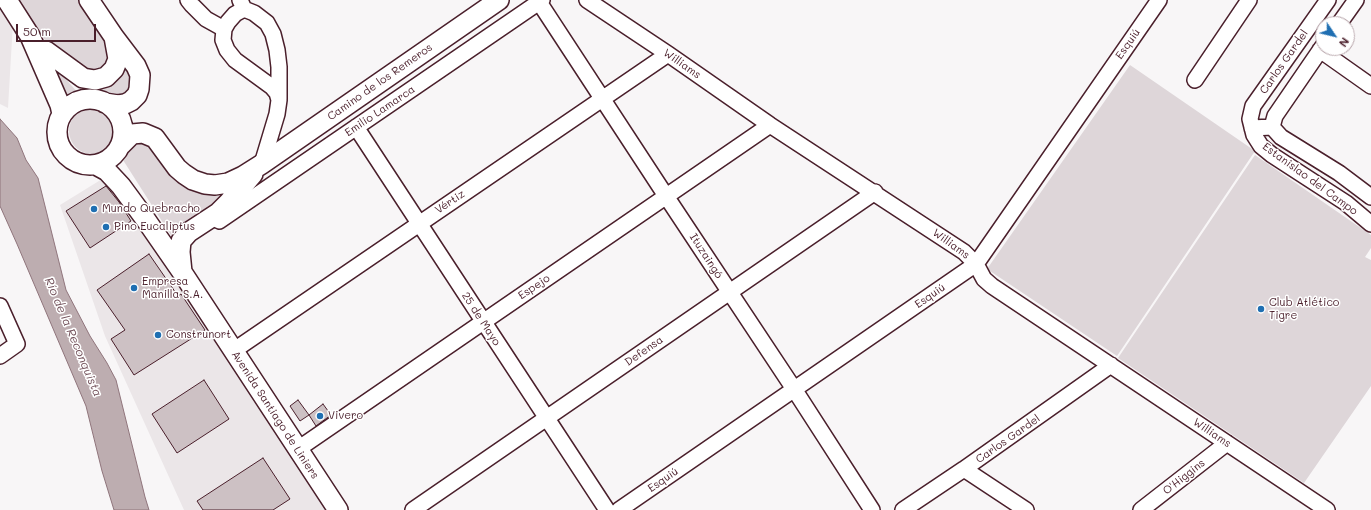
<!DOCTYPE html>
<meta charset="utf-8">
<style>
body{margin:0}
#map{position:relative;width:1371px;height:510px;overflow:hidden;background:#f8f6f7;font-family:Mali,sans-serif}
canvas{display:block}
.north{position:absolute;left:1315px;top:16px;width:40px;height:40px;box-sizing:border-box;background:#fff;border:1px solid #b7a5aa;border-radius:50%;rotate:125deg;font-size:11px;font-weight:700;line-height:16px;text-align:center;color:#4a1f2b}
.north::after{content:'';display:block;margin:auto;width:14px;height:18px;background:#1f6fb2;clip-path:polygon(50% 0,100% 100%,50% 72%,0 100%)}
.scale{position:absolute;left:16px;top:24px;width:80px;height:18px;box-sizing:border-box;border:2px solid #4a1f2b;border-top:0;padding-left:5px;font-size:12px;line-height:14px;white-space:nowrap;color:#4a1f2b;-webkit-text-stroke:3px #fff;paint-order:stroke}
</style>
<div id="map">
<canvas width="1371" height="510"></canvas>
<div class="north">N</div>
<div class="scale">50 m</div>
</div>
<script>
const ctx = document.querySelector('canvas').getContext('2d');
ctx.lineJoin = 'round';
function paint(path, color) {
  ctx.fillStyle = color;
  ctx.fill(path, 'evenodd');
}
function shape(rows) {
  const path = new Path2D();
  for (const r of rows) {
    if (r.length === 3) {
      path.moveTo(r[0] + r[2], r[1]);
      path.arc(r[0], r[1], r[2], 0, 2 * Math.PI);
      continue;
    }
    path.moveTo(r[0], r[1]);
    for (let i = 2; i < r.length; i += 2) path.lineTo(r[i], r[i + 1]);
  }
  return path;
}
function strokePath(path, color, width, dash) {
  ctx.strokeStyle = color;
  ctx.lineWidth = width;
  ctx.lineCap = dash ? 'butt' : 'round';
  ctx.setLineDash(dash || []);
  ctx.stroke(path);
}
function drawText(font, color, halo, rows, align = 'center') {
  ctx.font = font + ' Mali,sans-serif';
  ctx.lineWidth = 3;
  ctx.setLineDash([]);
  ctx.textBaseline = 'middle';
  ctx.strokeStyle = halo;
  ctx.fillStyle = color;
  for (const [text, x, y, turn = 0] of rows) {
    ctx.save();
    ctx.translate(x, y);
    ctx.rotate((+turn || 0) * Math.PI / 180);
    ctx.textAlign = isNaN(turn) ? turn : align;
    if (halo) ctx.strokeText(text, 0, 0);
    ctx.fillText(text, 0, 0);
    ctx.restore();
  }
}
const built = shape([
 [0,3,13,22,8,108,0,104],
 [107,176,327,510,184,510,105,336,60,205]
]);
const green = shape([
 [19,0,85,0,114,50,105,70,85,72,44,39,33,23],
 [123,59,136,74,131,94,112,99,94,94,83,85],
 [1130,65,1255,151,1117,356,987,269],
 [52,67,57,69,78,93,66,102],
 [92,131,23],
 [148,139,171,166,234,190,174,240,123,160,123,153,124,147],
 [1255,155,1371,235,1371,248,1365,257,1371,260,1371,386,1304,483,1118,358]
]);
const water = shape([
 [0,119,17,138,26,160,38,178,66,290,90,336,107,363,116,380,145,497,149,510,114,510,102,471,86,406,17,244,0,206,0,119]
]);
const building = shape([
 [106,186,119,202,131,221,90,248,66,211,106,186],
 [149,254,178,296,181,294,205,330,134,375,111,339,125,330,97,290,149,254],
 [204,380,229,419,177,453,152,414,204,380],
 [298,400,309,415,300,421,290,406,298,400],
 [323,404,331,415,316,426,309,415,323,404],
 [263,458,290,499,273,510,203,510,197,501,263,458]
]);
const minor = shape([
 [188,0,192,5,206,19,224,29,223,40,227,50,235,60,272,87,277,93,279,100,277,114,262,164],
 [240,0,244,9,254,13,267,23,273,34,277,50,279,67,279,99],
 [587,0,668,54,770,125,964,252,976,264,984,279,992,286,1327,510],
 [1328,0,1253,106,1250,119,1254,135,1261,146,1272,155,1346,203,1371,224],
 [539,2,666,196,794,389,872,510],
 [1339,24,1356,0],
 [224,29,228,22,235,14,244,9],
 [1320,50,1371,86],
 [1195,80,1249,0],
 [356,127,607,510],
 [1272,127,1275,116,1323,46],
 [1252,128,1272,127,1281,137,1339,173,1371,197],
 [219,221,542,0],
 [0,306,17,344,0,356],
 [233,351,668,54],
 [298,449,770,125],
 [964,469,1026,510],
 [413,510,875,192],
 [619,510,976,264,1159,0],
 [903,510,964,469,1111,365],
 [1141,510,1227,443]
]);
const major = shape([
 [7,0,30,36,60,105,62,114],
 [89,0,114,37,136,66,140,75,139,89,137,95,131,101,125,104,118,105,105,103],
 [46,51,83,78,95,80,106,77,114,69,118,59,114,37],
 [90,132,33],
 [121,145,132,134,143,133,155,138,177,168,184,174,193,180,205,184,215,185,228,183,243,176,262,164,499,0],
 [96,165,107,171,121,186,146,220,182,272,338,510],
 [182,272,180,252,181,241,189,232,218,213,229,202,253,174]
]);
const markers = [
 [94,209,4,"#1f6fb2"],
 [106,227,4,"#1f6fb2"],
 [134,288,4,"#1f6fb2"],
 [1261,309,4,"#1f6fb2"],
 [158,335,4,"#1f6fb2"],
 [320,416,4,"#1f6fb2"]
];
const streetNames = [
 ["Esquiú",1128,44,-55],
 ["Carlos Gardel",1284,62,-55],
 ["Williams",682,64,35],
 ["Camino de los Remeros",380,82,-35],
 ["Emilio Lamarca",380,111,-34],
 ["Estanislao del Campo",1310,179,36],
 ["Vértiz",450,202,-34],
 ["Williams",951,244,36],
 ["Ituzaingó",706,256,57],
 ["Espejo",534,287,-34],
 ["Esquiú",930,296,-35],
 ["25 de Mayo",481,319,57],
 ["Defensa",644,351,-35],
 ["Avenida Santiago de Liniers",275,415,57],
 ["Williams",1212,433,34],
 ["Carlos Gardel",1008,439,-35],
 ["O'Higgins",1184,477,-38],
 ["Esquiú",663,480,-35]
];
const poiNames = [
 ["Mundo Quebracho",102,209],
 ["Pino Eucaliptus",114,227],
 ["Empresa",142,282],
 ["Manilla S.A.",142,295],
 ["Club Atlético",1269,303],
 ["Tigre",1269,316],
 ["Construnort",166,335],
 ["Vivero",328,416]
];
const waterNames = [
 ["Río de la Reconquista",73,337,67]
];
paint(built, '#ebe6e8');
paint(green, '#ded6d9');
paint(water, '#bdadb0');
strokePath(water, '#8f747b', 1);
paint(building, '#cdc1c4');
strokePath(building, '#4a1f2b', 1);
strokePath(minor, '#4a1f2b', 18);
strokePath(major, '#4a1f2b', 22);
strokePath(minor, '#fff', 15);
strokePath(major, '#fff', 19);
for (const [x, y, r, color] of markers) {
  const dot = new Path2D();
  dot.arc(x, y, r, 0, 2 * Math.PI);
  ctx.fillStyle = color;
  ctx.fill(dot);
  strokePath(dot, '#fff', 1.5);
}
drawText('11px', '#4a1f2b', '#fff', streetNames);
drawText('11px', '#4a1f2b', '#fff', poiNames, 'left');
drawText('italic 12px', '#72515a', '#fff', waterNames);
</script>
